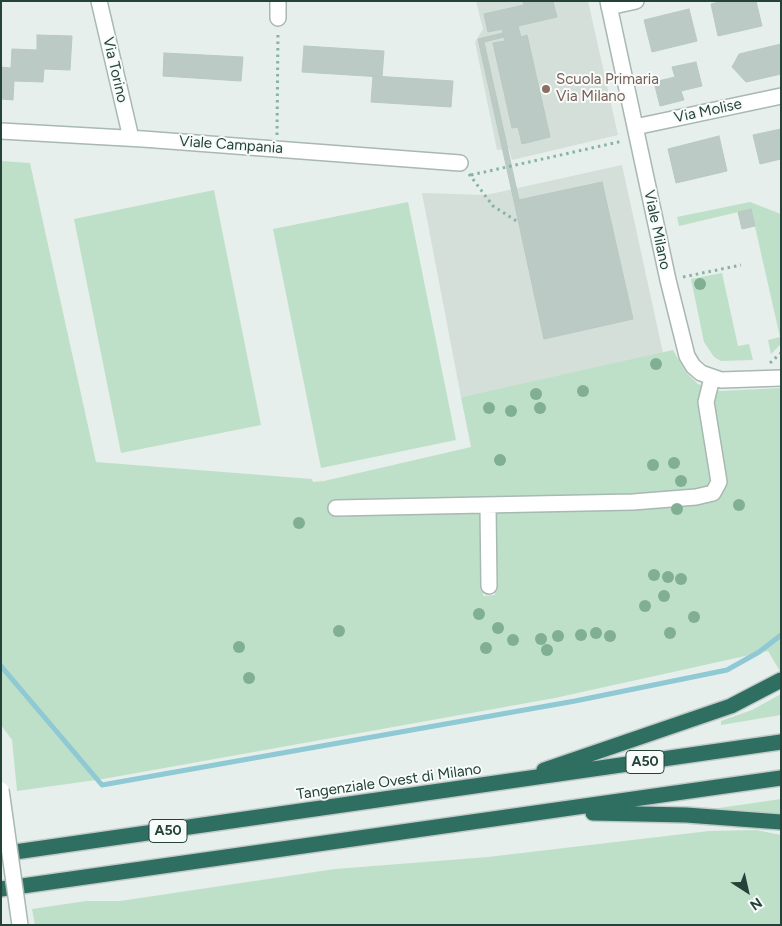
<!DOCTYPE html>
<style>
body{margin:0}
#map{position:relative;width:782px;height:926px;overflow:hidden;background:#e6efeb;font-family:Figtree,sans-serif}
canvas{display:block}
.frame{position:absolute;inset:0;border:2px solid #24423a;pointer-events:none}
.north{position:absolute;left:722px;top:866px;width:50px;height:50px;-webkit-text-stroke:4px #f7fbf9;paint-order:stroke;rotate:145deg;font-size:14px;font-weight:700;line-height:20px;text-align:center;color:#24423a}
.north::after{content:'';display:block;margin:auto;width:18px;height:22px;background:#24423a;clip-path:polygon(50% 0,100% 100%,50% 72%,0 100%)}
</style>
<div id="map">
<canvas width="782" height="926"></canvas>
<div class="frame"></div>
<div class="north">N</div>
</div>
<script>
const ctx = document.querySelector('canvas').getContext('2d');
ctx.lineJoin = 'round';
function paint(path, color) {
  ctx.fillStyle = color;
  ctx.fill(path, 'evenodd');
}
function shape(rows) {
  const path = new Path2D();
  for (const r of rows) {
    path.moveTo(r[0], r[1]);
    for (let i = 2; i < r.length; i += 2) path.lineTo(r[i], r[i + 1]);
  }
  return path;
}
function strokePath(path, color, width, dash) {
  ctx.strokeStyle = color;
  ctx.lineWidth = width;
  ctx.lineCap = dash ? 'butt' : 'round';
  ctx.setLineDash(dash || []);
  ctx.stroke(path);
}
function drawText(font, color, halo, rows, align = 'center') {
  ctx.font = font + ' Figtree,sans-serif';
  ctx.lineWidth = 4;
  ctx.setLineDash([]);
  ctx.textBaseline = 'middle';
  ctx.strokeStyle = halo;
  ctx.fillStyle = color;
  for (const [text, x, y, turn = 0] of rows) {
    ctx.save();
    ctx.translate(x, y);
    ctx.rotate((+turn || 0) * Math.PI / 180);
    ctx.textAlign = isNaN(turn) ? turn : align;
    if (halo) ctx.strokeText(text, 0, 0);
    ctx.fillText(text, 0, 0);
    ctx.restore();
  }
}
const built = shape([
 [476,1,588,1,618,135,512,160,509,149,497,150,475,42,483,29],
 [622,165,663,353,461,397,422,193,486,195]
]);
const green = shape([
 [1,161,30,163,96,462,312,479,313,482,324,481,471,447,461,397,673,350,685,371,698,384,720,391,781,388,781,673,768,651,555,698,103,779,17,791,12,740,1,725],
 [494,512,495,595,483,596,482,513],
 [214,190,261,425,121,453,74,219],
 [408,202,456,440,321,468,273,229],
 [750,202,781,214,781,344,771,354,768,340,780,337,751,209,679,226,677,217],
 [722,273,738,346,749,344,753,360,721,361,714,357,704,342,691,279],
 [781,694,781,715,721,725,721,721,752,710],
 [781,799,781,816,714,814,712,809],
 [756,830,781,835,781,925,35,925,32,909,86,901,120,901,335,869,488,857,709,831]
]);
const stream = shape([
 [1,666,102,785,575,701,727,670,759,652,781,635]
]);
const building = shape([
 [523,1,555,1,553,2,557,17,518,26,521,37,527,35,550,137,522,144,518,127,512,128,493,43,505,41,502,29,488,32,484,14,524,5,523,1],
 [723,1,756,1,762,26,718,36,711,4,723,1],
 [689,9,697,41,652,52,644,20,689,9],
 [503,33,504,37,484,42,519,200,514,201,478,39,503,33],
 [37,35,72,36,70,70,44,69,43,82,14,81,13,100,1,99,1,67,11,68,12,49,37,50,37,35],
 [781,44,781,74,746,82,732,67,739,54,781,44],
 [304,46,384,51,382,77,302,72,304,46],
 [164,53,243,57,241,81,163,76,164,53],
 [696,62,702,86,681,91,684,100,660,106,654,82,675,77,672,67,696,62],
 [373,76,453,81,451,107,371,102,373,76],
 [781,129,781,159,760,164,753,135,781,129],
 [719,136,727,171,676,183,668,149,719,136],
 [602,182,633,319,544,339,514,201,602,182],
 [751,209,755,226,742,229,738,212,751,209]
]);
const path = shape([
 [277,135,278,31],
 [469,174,493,206,518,222],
 [471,175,623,141],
 [683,277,741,265],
 [770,363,781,353]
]);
const minor = shape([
 [99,1,131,138],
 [608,1,668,280,687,356,693,366,701,373,721,380,781,378],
 [609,7,636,1],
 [278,18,278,1],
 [635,127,781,96],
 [1,131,143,139,460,163],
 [488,505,489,586],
 [336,508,633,502,696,497,713,493,719,482,706,402,712,378]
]);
const highway = shape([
 [544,770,731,706,781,680],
 [593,813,686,815,781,822],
 [1,854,781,742],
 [1,889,781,778]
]);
const minorBridge = shape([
 [1,790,20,925]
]);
const trees = [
 [700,284],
 [656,364],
 [583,391],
 [536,394],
 [489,408],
 [540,408],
 [511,411],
 [500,460],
 [674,463],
 [653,465],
 [681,481],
 [739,505],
 [677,509],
 [299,523],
 [654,575],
 [668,577],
 [681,579],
 [664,596],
 [645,606],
 [479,614],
 [694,617],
 [498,628],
 [339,631],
 [596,633],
 [670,633],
 [581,635],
 [558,636],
 [610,636],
 [541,639],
 [513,640],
 [239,647],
 [486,648],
 [547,650],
 [249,678]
];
const markers = [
 [546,89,5,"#8d6e63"]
];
const shields = [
 [645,762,38],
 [168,831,38]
];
const shieldNames = [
 ["A50",645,762],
 ["A50",168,831]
];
const streetNames = [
 ["Via Torino",115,70,77],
 ["Via Molise",708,111,-12],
 ["Viale Campania",231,145,4],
 ["Viale Milano",657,230,78],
 ["Tangenziale Ovest di Milano",389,782,-8]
];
const educationNames = [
 ["Scuola Primaria",556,80],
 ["Via Milano",556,97]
];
paint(built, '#d4dfda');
paint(green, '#bfe0c8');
strokePath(stream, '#8ec9d4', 5);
paint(building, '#bbcac4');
strokePath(building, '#b8c9c2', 1);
strokePath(minor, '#a8b8b2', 18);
strokePath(highway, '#c2cac8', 18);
strokePath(path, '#86b3a5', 3, [2.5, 4]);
strokePath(minor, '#fff', 15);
strokePath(highway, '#2f6f62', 15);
strokePath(minorBridge, '#a8b8b2', 18, []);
strokePath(minorBridge, '#fff', 15);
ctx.fillStyle = '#80af93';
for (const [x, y] of trees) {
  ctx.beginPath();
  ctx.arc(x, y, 6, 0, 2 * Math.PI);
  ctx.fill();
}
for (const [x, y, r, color] of markers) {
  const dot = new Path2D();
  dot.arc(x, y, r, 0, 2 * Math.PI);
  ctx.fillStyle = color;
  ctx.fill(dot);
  strokePath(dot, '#f7fbf9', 2);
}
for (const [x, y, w] of shields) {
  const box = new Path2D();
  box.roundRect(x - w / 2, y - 11.5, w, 23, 4);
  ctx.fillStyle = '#f7fbf9';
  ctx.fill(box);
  strokePath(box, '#24423a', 1);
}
drawText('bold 14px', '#24423a', null, shieldNames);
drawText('15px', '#24423a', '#f7fbf9', streetNames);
drawText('15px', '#785e54', '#f7fbf9', educationNames, 'left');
</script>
